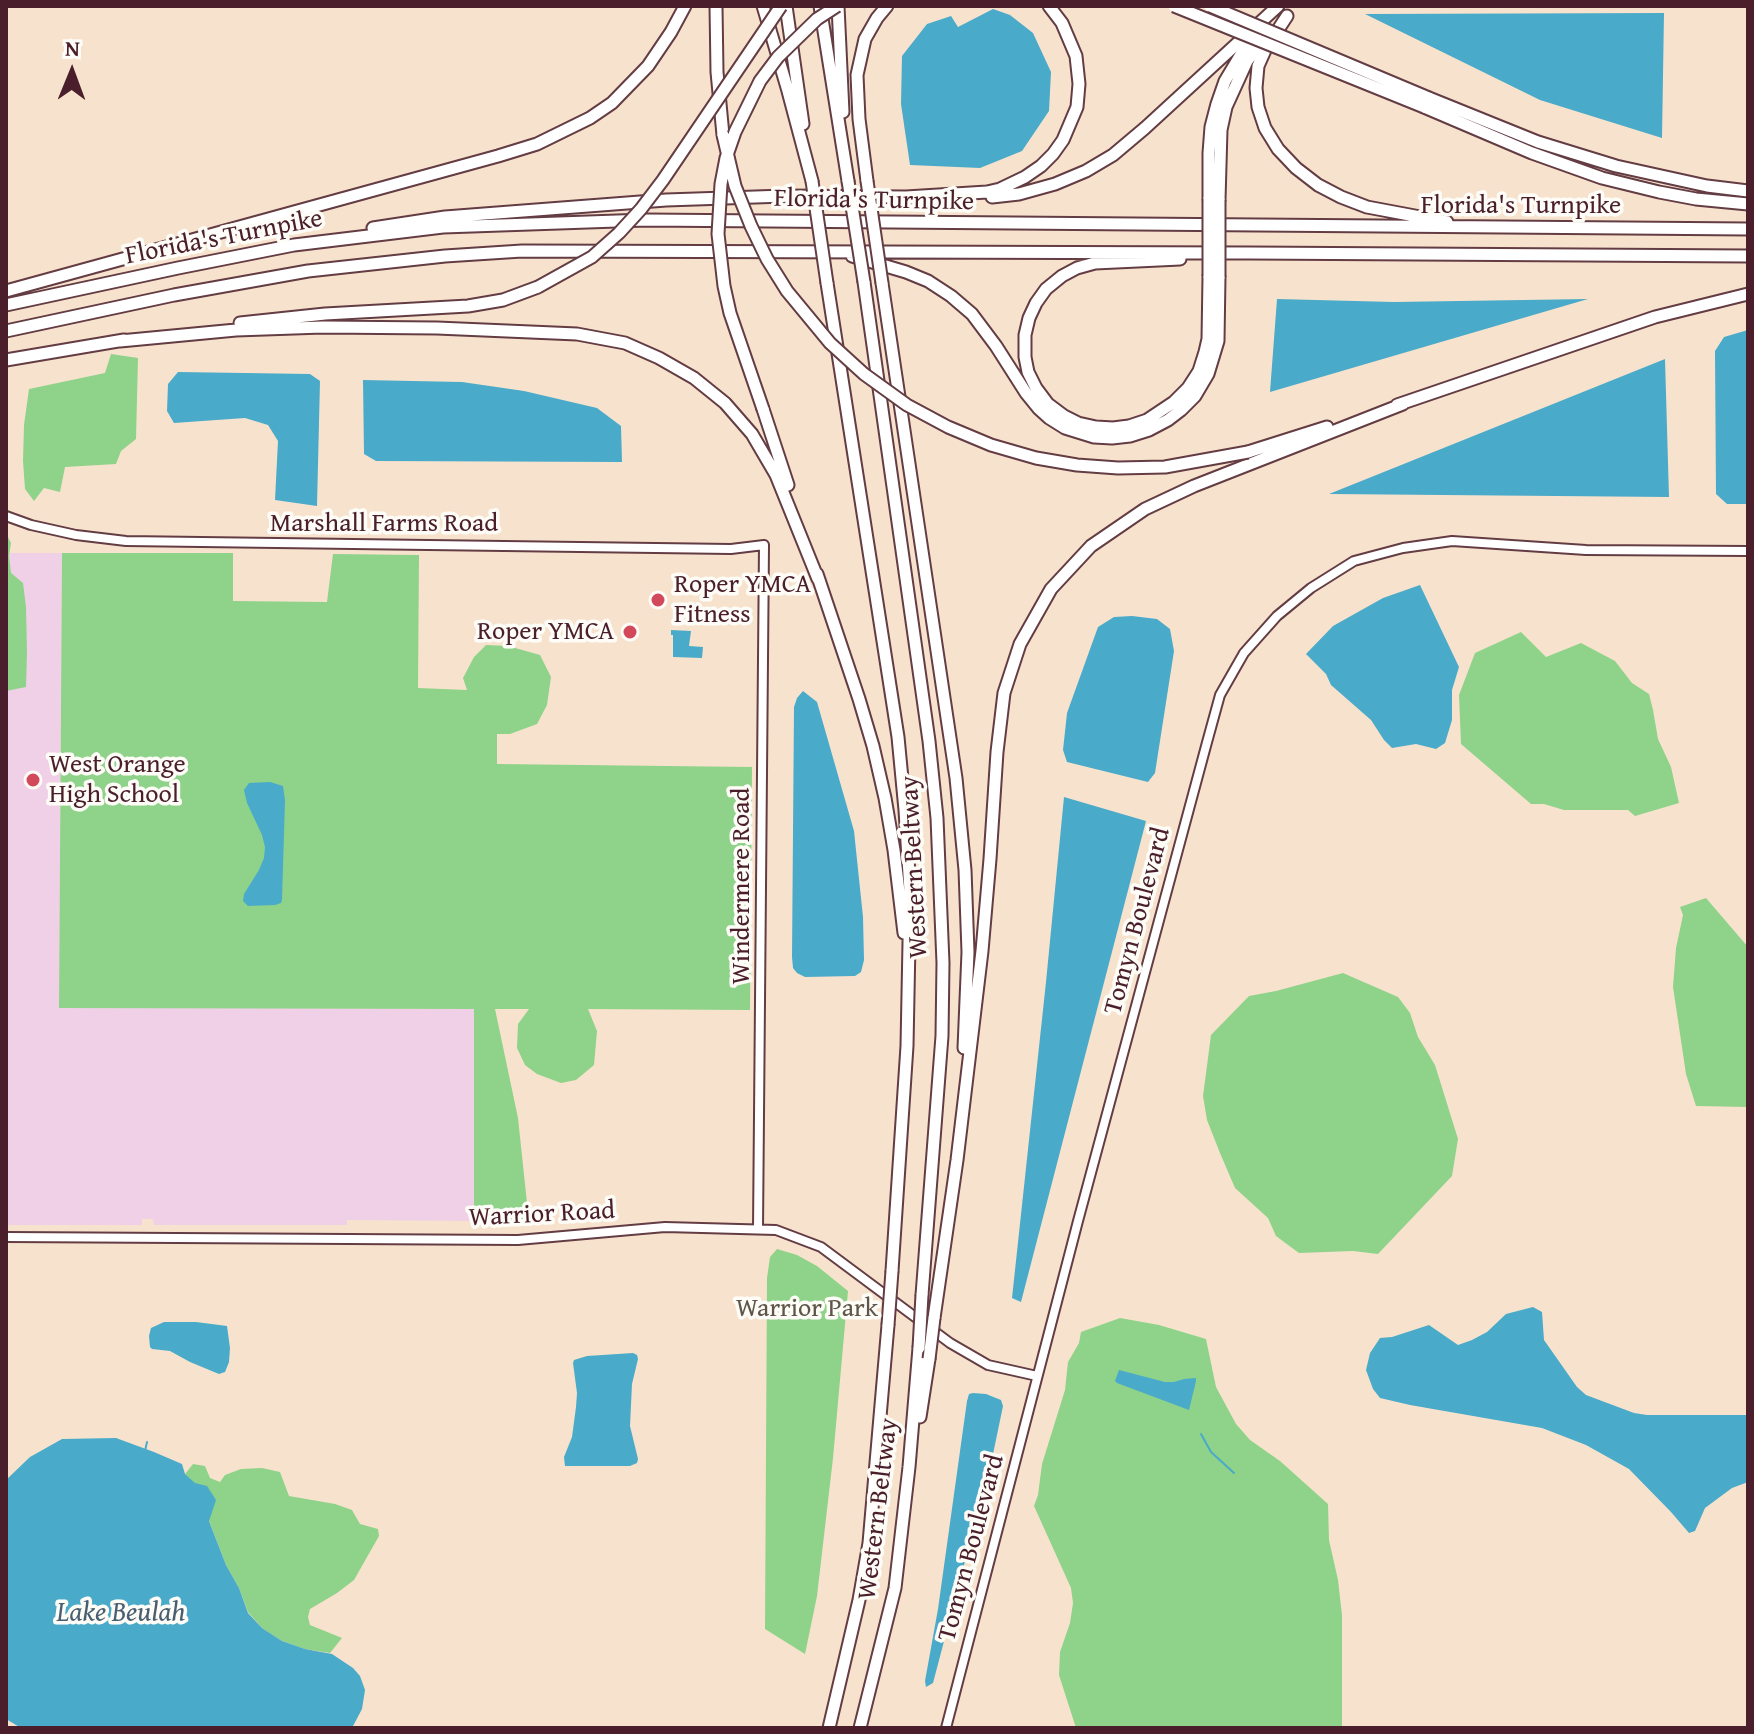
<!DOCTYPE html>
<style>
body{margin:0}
#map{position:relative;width:1754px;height:1734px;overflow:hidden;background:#f7e3cd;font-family:"Gentium Book Plus",serif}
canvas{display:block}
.frame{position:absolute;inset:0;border:8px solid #4a1f2b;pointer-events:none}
.north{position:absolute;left:32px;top:32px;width:80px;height:80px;-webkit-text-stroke:6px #fdfcf7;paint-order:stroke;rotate:1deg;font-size:22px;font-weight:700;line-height:32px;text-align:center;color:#4a1f2b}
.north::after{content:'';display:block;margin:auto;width:28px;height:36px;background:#4a1f2b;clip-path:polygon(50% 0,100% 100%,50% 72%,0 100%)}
</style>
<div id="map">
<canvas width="1754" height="1734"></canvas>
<div class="frame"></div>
<div class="north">N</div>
</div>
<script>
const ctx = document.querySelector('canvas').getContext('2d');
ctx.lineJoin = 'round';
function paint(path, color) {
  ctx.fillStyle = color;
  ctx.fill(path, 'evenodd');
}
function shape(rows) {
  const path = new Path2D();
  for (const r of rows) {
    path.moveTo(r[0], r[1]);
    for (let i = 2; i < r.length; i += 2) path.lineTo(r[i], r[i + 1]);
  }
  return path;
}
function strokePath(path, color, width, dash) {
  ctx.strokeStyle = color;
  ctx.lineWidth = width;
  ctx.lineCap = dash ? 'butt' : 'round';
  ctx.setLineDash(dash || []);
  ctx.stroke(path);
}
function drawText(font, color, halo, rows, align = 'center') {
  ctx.font = font + ' "Gentium Book Plus",serif';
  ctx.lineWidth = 7;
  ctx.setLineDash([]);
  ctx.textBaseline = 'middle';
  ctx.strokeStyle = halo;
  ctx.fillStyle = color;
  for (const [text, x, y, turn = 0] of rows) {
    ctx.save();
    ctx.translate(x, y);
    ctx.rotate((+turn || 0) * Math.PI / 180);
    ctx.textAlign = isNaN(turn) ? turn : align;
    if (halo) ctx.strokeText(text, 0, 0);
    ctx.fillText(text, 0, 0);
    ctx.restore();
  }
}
const built = shape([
 [6,553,62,553,59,1007,474,1009,474,1221,347,1220,347,1225,154,1225,153,1219,142,1219,142,1225,6,1225]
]);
const green = shape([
 [111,354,138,358,136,439,121,451,116,464,65,467,60,492,44,488,34,501,25,489,23,461,24,425,29,389,105,373],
 [6,533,11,543,9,556,11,573,23,583,26,607,27,652,26,687,6,691],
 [62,553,233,553,233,601,327,602,333,554,419,555,418,688,467,690,463,678,474,657,486,645,508,646,540,655,551,677,547,705,537,724,510,734,497,734,497,764,752,767,750,1010,588,1009,597,1031,594,1065,576,1080,561,1083,537,1074,525,1065,517,1048,518,1024,529,1009,495,1009,518,1118,529,1222,474,1221,474,1009,59,1008],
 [1521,632,1546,657,1581,643,1615,661,1632,683,1649,694,1653,710,1658,739,1671,767,1679,803,1635,816,1628,810,1564,810,1544,804,1531,804,1461,744,1459,695,1475,653],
 [1706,898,1748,947,1748,1107,1696,1106,1686,1074,1673,987,1676,948,1683,915,1680,907],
 [1343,973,1398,997,1410,1013,1418,1037,1435,1065,1458,1139,1452,1176,1378,1254,1353,1251,1299,1253,1276,1236,1268,1218,1235,1188,1220,1153,1207,1120,1203,1096,1211,1035,1249,996,1276,991],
 [777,1249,797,1255,817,1266,848,1291,833,1458,817,1596,805,1654,765,1629,767,1278,770,1257],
 [1120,1318,1159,1325,1206,1339,1216,1387,1236,1424,1250,1440,1280,1461,1328,1504,1329,1540,1338,1580,1342,1615,1342,1728,1076,1728,1059,1675,1060,1652,1070,1623,1073,1603,1071,1588,1034,1506,1038,1495,1042,1464,1065,1390,1068,1362,1079,1343,1081,1332],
 [193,1464,205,1466,210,1478,220,1482,225,1475,241,1469,262,1468,280,1472,289,1496,335,1504,352,1510,360,1524,378,1529,379,1536,354,1580,337,1593,310,1609,308,1617,310,1625,342,1638,330,1653,305,1649,282,1641,262,1628,248,1612,239,1588,226,1565,195,1484,185,1474]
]);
const water = shape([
 [993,9,1010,15,1033,33,1051,72,1049,111,1022,151,980,168,910,165,901,104,902,56,927,24,951,16,958,27],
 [1664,13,1662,138,1540,100,1365,14],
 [1277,299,1394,302,1588,299,1270,392],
 [1748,330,1748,504,1727,504,1716,494,1715,351,1724,337],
 [1665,359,1669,497,1329,494],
 [178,372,310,374,320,381,317,506,275,500,278,441,268,425,245,418,174,423,167,411,168,384],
 [363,380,462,382,524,391,597,408,621,426,622,462,376,461,364,454],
 [1420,585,1459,667,1452,690,1452,720,1445,743,1436,749,1416,744,1392,748,1384,740,1371,720,1331,685,1326,674,1306,654,1333,626,1383,598],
 [1132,616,1157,619,1170,629,1174,651,1155,773,1148,782,1067,762,1063,750,1067,713,1098,627,1114,617],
 [671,630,691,631,689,646,703,647,702,658,673,657,673,635,671,635],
 [803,691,817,702,854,831,863,917,864,960,861,972,855,976,805,977,797,973,793,968,792,957,794,707,797,698],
 [270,782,283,786,285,800,282,900,281,903,275,905,248,906,243,901,244,894,259,870,264,858,265,847,262,835,247,803,244,790,249,783],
 [1064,797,1146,821,1021,1302,1012,1298,1046,982],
 [1533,1307,1542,1312,1544,1340,1577,1387,1586,1395,1634,1413,1647,1415,1748,1415,1748,1482,1732,1488,1705,1508,1695,1531,1689,1533,1671,1512,1629,1469,1586,1445,1542,1428,1410,1405,1380,1398,1373,1389,1366,1370,1370,1353,1380,1338,1392,1337,1429,1325,1458,1345,1472,1340,1487,1332,1506,1314],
 [164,1322,196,1322,227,1326,230,1348,229,1362,225,1372,219,1374,190,1362,170,1351,152,1349,150,1347,149,1336,151,1328],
 [633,1353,637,1355,638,1359,632,1384,630,1426,638,1459,637,1463,630,1466,565,1466,564,1457,572,1437,576,1407,577,1393,573,1363,574,1360,587,1356],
 [1119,1370,1165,1382,1174,1382,1184,1379,1196,1378,1196,1381,1189,1410,1117,1383,1115,1381],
 [973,1393,986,1394,1001,1400,1003,1406,992,1459,933,1683,926,1687,925,1681,938,1609,967,1401,969,1394],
 [116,1438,154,1452,182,1464,185,1474,195,1483,207,1486,216,1500,209,1521,226,1565,239,1588,248,1613,262,1628,282,1641,305,1649,332,1654,353,1668,360,1676,365,1690,362,1709,352,1728,21,1728,6,1719,6,1480,30,1457,62,1439]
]);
const stream = shape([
 [1201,1434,1211,1452,1234,1473],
 [145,1451,147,1442]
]);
const minor = shape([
 [6,516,31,525,76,535,126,541,731,549,764,545,758,1228],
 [6,1237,518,1240,665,1227,776,1230,821,1247,950,1343,988,1365,1037,1376],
 [946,1728,1078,1221,1206,746,1220,695,1244,653,1277,616,1311,588,1354,561,1403,548,1452,541,1586,550,1748,551]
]);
const highway = shape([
 [716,6,717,72,723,135],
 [763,6,788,91,812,181],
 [786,6,803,124],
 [820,6,848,181],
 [838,6,843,112],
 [1287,16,1266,48,1258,66,1256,88,1258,107,1265,128,1278,149,1296,168,1318,185,1341,197,1367,207,1447,222],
 [1429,98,1538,142,1616,166,1707,186,1748,191],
 [1424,107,1532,153,1602,178,1659,192,1696,199,1748,204],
 [867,181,859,119,857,75,865,39,877,18,887,6],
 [992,197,1019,194,1055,184,1086,171,1113,155,1145,128,1278,6],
 [1209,199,1209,153,1211,127,1217,104,1225,81,1252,36],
 [1219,200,1221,130,1226,107,1247,61,1265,37],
 [373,228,445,217,666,200,785,196,906,197,987,192,1000,189,1025,177,1041,166,1053,154,1063,140,1077,107,1079,84,1076,56,1062,23,1049,6],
 [852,256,906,272,928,281,951,296,972,314,996,346,1026,393,1039,409,1049,418,1065,428,1094,437,1112,438,1130,436,1149,430,1168,420,1181,410,1195,396,1208,374,1218,341,1219,277],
 [1180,259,1095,263,1077,268,1062,276,1046,289,1036,303,1029,318,1025,335,1025,357,1028,372,1036,388,1048,404,1064,416,1078,423,1096,427,1113,428,1129,426,1147,420,1174,402,1188,388,1199,371,1205,352,1208,339,1209,276],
 [864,282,929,741,937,818,943,963,942,1036,922,1295],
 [827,283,888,673,898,737,905,810,910,891,907,1046,892,1271],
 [882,283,956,778,965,870,968,952,964,1048],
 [6,291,498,156,537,144,590,118,612,103,648,66,671,32,685,6],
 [6,305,178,268,294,245,443,227,646,220,1748,229],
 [240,323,325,314,468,306,503,300,538,287],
 [6,331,174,295,308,271,445,256,522,251,1250,253,1748,256],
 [120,341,236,330,323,327,437,328,577,334,625,343,659,358,694,378,725,403,752,434,776,475,818,579],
 [6,360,124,340],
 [1397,405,1655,317,1748,294],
 [763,409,788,485],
 [1248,452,1327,427],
 [817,574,859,699,873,746,885,798,894,850,904,933],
 [934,1318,957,1160,982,951,990,859,997,752,1004,693,1020,644,1051,589,1091,546,1145,509,1194,486,1403,404],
 [920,1417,929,1359],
 [829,1728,859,1600,869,1543,888,1325],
 [860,1728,895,1588,909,1467,919,1348]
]);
const highwayBridge = shape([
 [1174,6,1424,107],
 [1210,6,1429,98],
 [723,135,735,186,751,226,767,259,787,291,830,343,864,374,907,405,948,427,991,445,1036,458,1077,465,1118,468,1165,467,1248,452],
 [812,181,827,283],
 [848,181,864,282],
 [867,181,882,283],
 [1209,276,1209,199],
 [1219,277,1219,200],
 [538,287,592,257,619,233,641,209,663,180,781,6],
 [763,409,730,313,724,286,718,234,721,184,726,158,735,132,760,81,778,57,817,19,837,6],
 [888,1325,892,1271],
 [919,1348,922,1295],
 [929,1359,934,1318]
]);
const markers = [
 [658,600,8,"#d1495b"],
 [630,632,8,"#d1495b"],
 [33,780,8,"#d1495b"]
];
const streetNames = [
 ["Florida's Turnpike",874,201,1],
 ["Florida's Turnpike",1521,206],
 ["Florida's Turnpike",224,238,-11],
 ["Marshall Farms Road",384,524],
 ["Western Beltway",915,867,-93],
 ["Windermere Road",742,886,-90],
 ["Tomyn Boulevard",1138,921,-75],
 ["Warrior Road",542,1215,-3],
 ["Western Beltway",879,1509,-83],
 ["Tomyn Boulevard",972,1548,-75]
];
const poiNames = [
 ["Roper YMCA",674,585],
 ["Fitness",674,615],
 ["Roper YMCA",614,632,"right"],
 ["West Orange",49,765],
 ["High School",49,795]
];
const parkNames = [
 ["Warrior Park",807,1309]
];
const waterNames = [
 ["Lake Beulah",121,1614]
];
paint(built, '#efd0e6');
paint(green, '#8fd28a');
paint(water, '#4aaac9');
strokePath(stream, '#4aaac9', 2);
strokePath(minor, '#643c43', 12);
strokePath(highway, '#643c43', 15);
strokePath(minor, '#fff', 8);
strokePath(highway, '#fff', 11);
strokePath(highwayBridge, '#643c43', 15, []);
strokePath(highwayBridge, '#fff', 11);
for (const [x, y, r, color] of markers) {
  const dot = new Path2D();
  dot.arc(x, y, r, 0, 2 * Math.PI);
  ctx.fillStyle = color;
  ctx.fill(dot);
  strokePath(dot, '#fdfcf7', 3);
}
drawText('26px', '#4a1f2b', '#fdfcf7', streetNames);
drawText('26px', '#4a1f2b', '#fdfcf7', poiNames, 'left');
drawText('26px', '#5f5548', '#fdfcf7', parkNames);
drawText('italic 28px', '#4a5e72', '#fdfcf7', waterNames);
</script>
